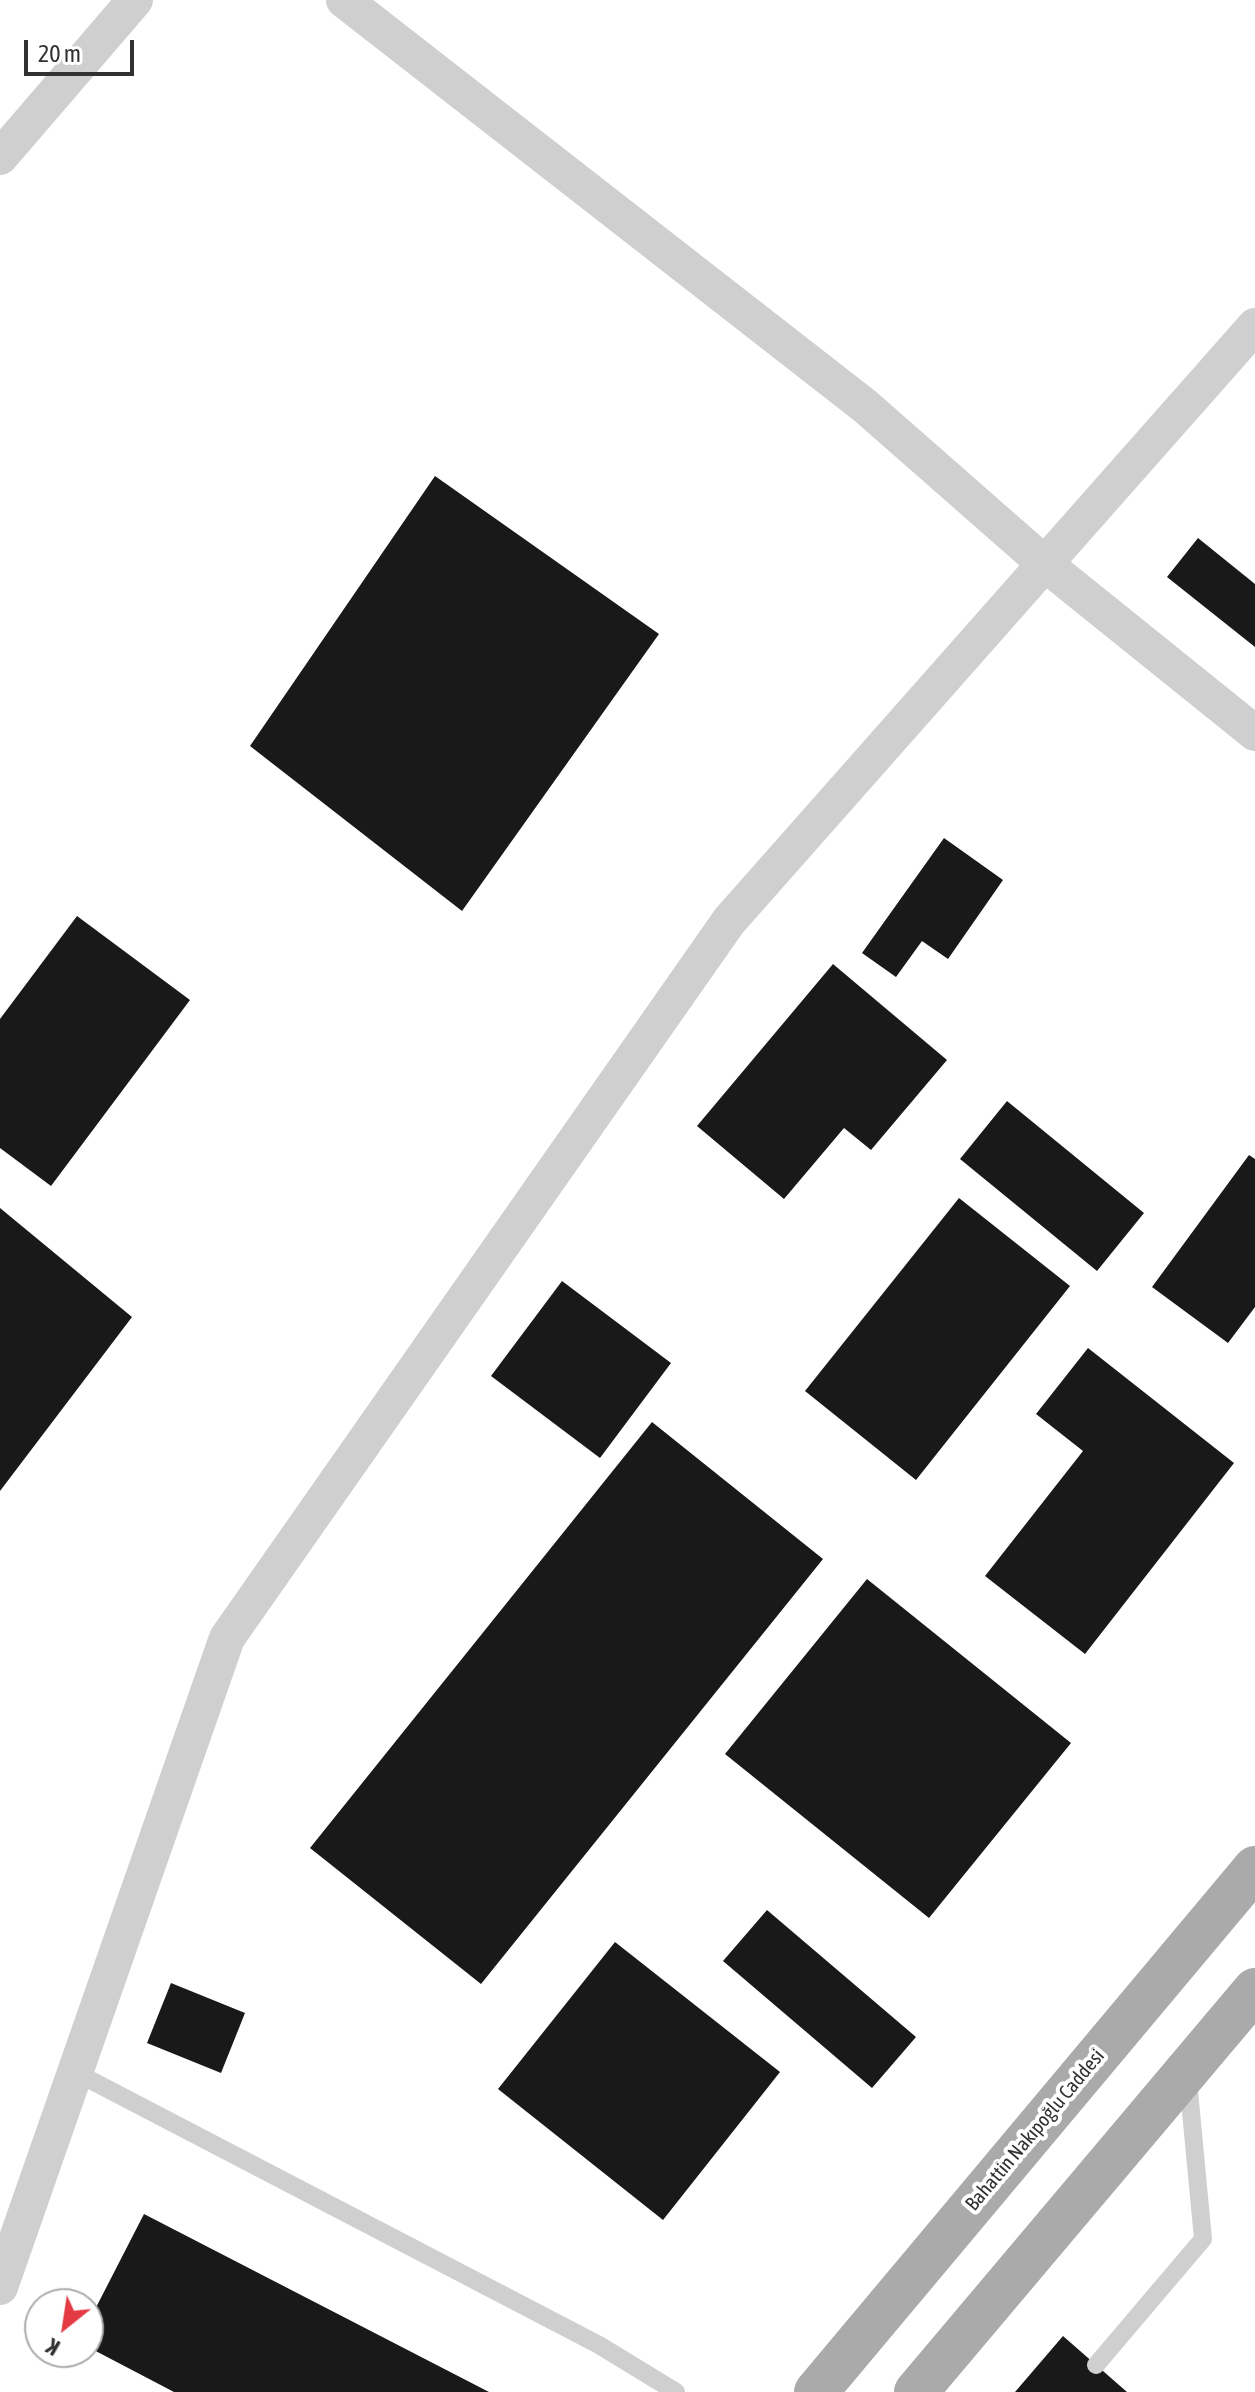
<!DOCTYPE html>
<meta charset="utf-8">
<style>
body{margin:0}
#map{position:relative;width:1255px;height:2392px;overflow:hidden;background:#fff;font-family:"Asap Condensed",sans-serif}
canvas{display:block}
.north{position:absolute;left:24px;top:2288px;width:80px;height:80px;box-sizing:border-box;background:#fff;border:2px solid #adadad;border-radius:50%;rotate:210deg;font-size:22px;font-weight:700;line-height:32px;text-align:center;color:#323232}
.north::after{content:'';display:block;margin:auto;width:28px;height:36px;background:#e33a44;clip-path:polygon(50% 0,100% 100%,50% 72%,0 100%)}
.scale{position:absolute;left:24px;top:40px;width:110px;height:36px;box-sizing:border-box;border:4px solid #323232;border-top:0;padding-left:10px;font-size:24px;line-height:28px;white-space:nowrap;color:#323232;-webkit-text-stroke:6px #fff;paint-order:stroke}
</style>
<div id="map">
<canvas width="1255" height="2392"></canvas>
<div class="north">K</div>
<div class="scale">20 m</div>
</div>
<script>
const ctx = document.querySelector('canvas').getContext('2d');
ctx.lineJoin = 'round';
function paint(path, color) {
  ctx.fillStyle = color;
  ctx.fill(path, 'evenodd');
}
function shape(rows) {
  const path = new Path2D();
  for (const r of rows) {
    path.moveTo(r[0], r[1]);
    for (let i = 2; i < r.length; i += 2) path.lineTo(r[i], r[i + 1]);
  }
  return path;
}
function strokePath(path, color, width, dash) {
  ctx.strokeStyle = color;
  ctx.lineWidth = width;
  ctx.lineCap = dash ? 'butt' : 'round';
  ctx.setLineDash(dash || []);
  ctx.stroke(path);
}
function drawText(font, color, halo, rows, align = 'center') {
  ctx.font = font + ' "Asap Condensed",sans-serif';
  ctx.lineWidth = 8;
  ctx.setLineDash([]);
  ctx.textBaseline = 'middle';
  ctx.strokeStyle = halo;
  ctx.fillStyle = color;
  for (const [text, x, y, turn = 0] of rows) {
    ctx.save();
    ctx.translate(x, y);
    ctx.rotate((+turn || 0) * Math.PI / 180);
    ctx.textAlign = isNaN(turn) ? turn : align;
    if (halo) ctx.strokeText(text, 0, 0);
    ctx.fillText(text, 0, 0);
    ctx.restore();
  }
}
const building = shape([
 [435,476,659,634,462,911,250,746],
 [1198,538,1255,584,1255,647,1167,577],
 [944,838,1003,880,948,959,922,941,896,977,862,953],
 [77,916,190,1000,51,1186,0,1148,0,1019],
 [833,964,947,1060,871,1150,844,1128,784,1199,697,1126],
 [1007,1101,1144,1213,1097,1271,960,1159],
 [1249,1155,1255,1159,1255,1307,1228,1343,1152,1287],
 [959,1198,1070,1286,916,1480,805,1391],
 [0,1208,132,1317,0,1491],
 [562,1281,671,1363,600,1458,491,1376],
 [1088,1348,1234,1463,1085,1654,985,1576,1083,1451,1036,1414],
 [652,1422,823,1559,481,1984,310,1848],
 [867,1579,1071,1743,929,1918,725,1754],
 [767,1910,916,2037,872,2088,723,1961],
 [615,1942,780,2072,663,2220,498,2089],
 [171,1983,245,2013,221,2073,147,2043],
 [144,2214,489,2392,174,2392,88,2347,88,2323],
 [1063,2336,1127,2392,1015,2392]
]);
const lane = shape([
 [75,2072,599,2345,676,2392],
 [1096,2365,1203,2239,1188,2080]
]);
const street = shape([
 [344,0,865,406,1045,564,1255,733],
 [0,157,135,0],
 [0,2287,227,1638,729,921,1255,326]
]);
const primary = shape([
 [816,2392,1255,1868],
 [916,2392,1255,1990]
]);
const streetNames = [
 ["Bahattin Nakıpoğlu Caddesi",1035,2130,-50]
];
paint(building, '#191919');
strokePath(lane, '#cfcfcf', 18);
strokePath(street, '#cfcfcf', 36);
strokePath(primary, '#aaa', 44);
drawText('20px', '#323232', '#fff', streetNames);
</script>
